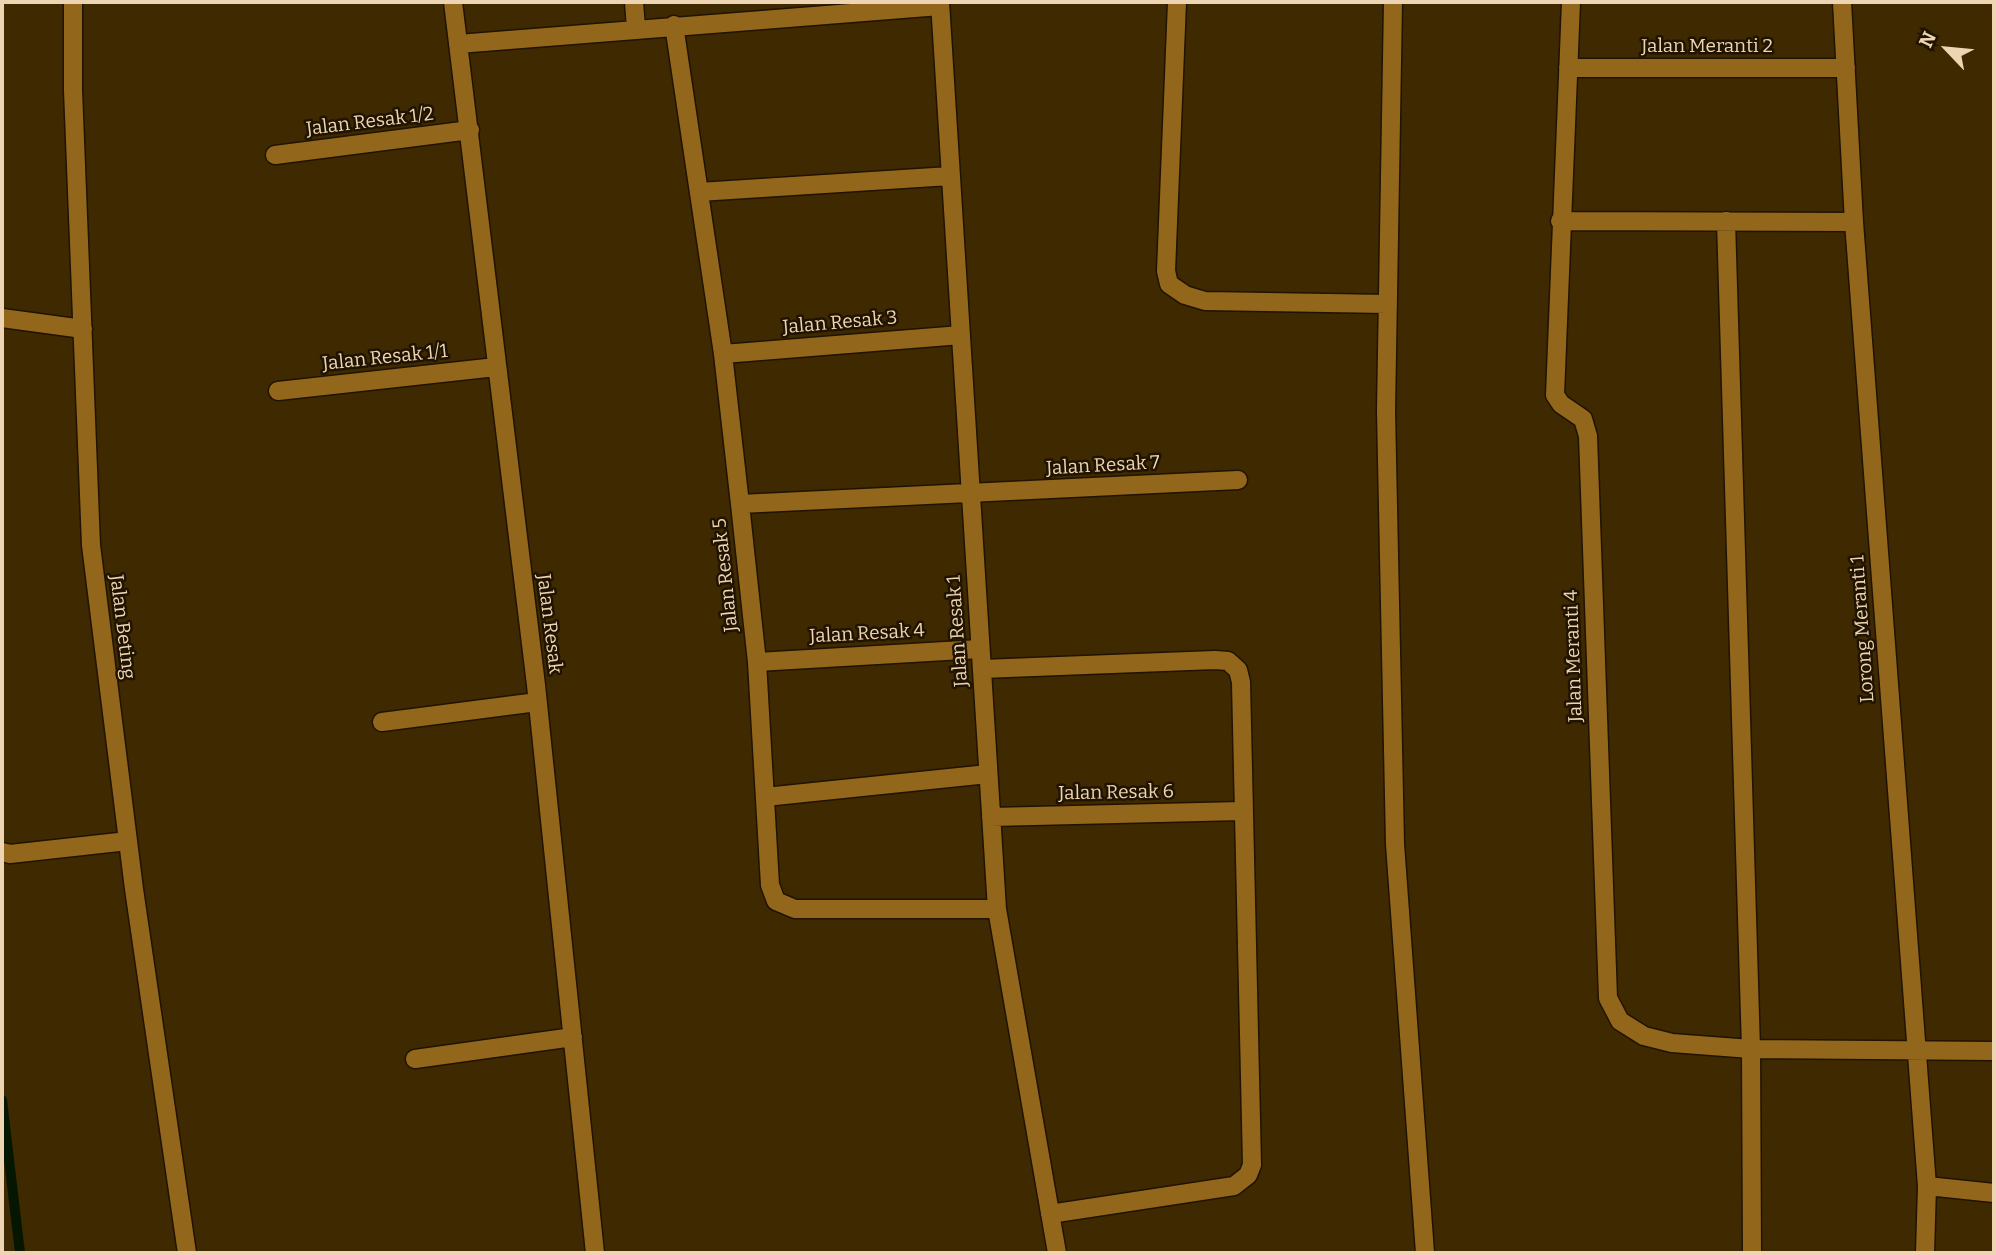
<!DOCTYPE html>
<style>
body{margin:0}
#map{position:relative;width:1996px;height:1255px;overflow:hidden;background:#3f2900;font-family:Bitter,serif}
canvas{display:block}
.frame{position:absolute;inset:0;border:4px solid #edd5b3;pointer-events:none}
.north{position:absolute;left:1912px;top:14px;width:70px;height:70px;-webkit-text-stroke:5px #201300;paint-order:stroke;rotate:296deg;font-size:19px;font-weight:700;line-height:28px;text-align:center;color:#edd5b3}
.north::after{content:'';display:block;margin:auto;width:24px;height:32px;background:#edd5b3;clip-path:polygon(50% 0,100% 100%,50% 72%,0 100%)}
</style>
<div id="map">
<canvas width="1996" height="1255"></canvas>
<div class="frame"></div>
<div class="north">N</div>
</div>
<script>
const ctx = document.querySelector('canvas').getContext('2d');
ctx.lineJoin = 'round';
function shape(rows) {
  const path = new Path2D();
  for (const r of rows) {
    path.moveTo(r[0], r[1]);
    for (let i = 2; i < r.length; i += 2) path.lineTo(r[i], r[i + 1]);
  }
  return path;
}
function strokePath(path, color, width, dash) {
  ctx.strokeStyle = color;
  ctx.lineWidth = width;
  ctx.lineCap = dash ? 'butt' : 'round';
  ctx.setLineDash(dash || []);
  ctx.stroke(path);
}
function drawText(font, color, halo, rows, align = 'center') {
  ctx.font = font + ' Bitter,serif';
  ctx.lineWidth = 5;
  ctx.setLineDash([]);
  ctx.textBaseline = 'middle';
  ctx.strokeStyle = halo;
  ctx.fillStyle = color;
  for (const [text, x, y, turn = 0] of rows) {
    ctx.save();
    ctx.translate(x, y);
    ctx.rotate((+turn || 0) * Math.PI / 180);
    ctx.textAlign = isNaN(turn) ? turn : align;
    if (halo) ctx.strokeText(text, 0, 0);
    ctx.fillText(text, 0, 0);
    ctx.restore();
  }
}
const stream = shape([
 [2,1100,20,1253]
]);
const minor = shape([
 [73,2,73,90,91,545,134,889,187,1253],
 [453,2,536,685,595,1253],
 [634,2,636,28],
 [940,2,997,909,1057,1253],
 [1177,2,1166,271,1169,284,1185,295,1205,301,1388,304],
 [1393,2,1386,411,1395,844,1425,1253],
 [1571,2,1555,395,1561,404,1583,419,1588,436,1608,998,1620,1021,1644,1036,1672,1043,1751,1049,1994,1051],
 [1842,2,1854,222,1927,1186,1925,1253],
 [674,25,723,354,740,504,757,662,770,885,776,901,795,909,997,909],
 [458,44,940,6],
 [1568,68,1846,68],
 [275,155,470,130],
 [699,192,950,176],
 [1560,221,1854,222],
 [1726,221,1751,1049,1752,1253],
 [2,318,83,329],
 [723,354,961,335],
 [278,391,496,367],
 [740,504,1238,480],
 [757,662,980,649],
 [982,669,1215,660,1228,661,1238,670,1241,682,1252,1165,1248,1175,1234,1186,1050,1214],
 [382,722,537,702],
 [765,797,988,774],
 [991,817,1242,811],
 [2,852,10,854,128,841],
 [415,1059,573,1037],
 [1927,1186,1994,1193]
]);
const streetNames = [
 ["Jalan Meranti 2",1707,47],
 ["Jalan Resak 1/2",370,122,-7],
 ["Jalan Resak 3",840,323,-5],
 ["Jalan Resak 1/1",385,358,-6],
 ["Jalan Resak 7",1103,466,-3],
 ["Jalan Resak 5",726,575,-96],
 ["Jalan Resak",549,624,83],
 ["Jalan Beting",122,627,83],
 ["Lorong Meranti 1",1863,629,-94],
 ["Jalan Resak 1",958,631,-94],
 ["Jalan Resak 4",867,634,-3],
 ["Jalan Meranti 4",1574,656,-92],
 ["Jalan Resak 6",1116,793,-1]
];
strokePath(stream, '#051700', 10);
strokePath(minor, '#201300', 21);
strokePath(minor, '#93671b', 18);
drawText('19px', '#edd5b3', '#201300', streetNames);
</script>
